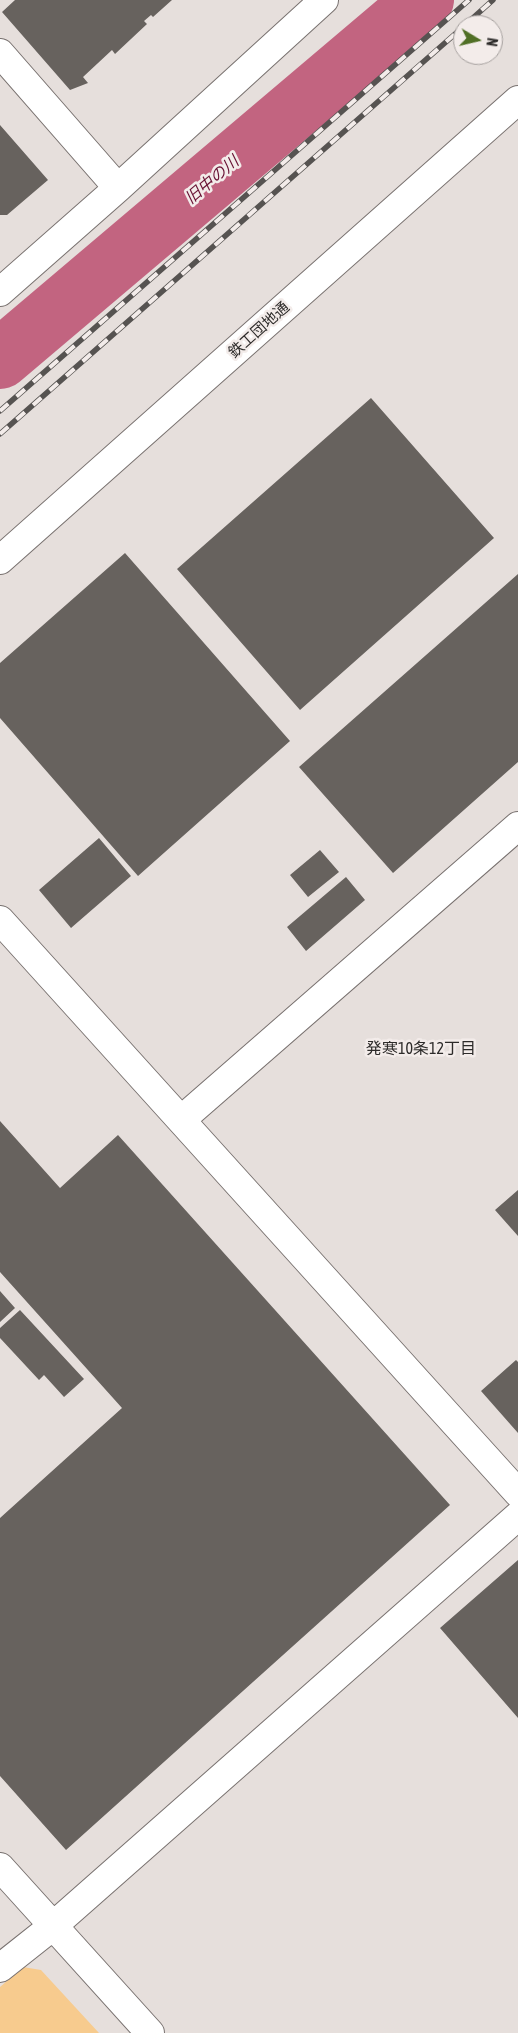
<!DOCTYPE html>
<meta charset="utf-8">
<style>
body{margin:0}
#map{position:relative;width:518px;height:2033px;overflow:hidden;background:#e6dfdc;font-family:"Asap Condensed",sans-serif}
canvas{display:block}
.north{position:absolute;left:453px;top:15px;width:50px;height:50px;box-sizing:border-box;background:#f3ecea;border:1px solid #a49f9d;border-radius:50%;rotate:99deg;font-size:14px;font-weight:700;line-height:20px;text-align:center;color:#2d2b2a}
.north::after{content:'';display:block;margin:auto;width:18px;height:22px;background:#506f25;clip-path:polygon(50% 0,100% 100%,50% 72%,0 100%)}
</style>
<div id="map">
<canvas width="518" height="2033"></canvas>
<div class="north">N</div>
</div>
<script>
const ctx = document.querySelector('canvas').getContext('2d');
ctx.lineJoin = 'round';
function paint(path, color) {
  ctx.fillStyle = color;
  ctx.fill(path, 'evenodd');
}
function shape(rows) {
  const path = new Path2D();
  for (const r of rows) {
    path.moveTo(r[0], r[1]);
    for (let i = 2; i < r.length; i += 2) path.lineTo(r[i], r[i + 1]);
  }
  return path;
}
function strokePath(path, color, width, dash) {
  ctx.strokeStyle = color;
  ctx.lineWidth = width;
  ctx.lineCap = dash ? 'butt' : 'round';
  ctx.setLineDash(dash || []);
  ctx.stroke(path);
}
function drawText(font, color, halo, rows, align = 'center') {
  ctx.font = font + ' "Asap Condensed","Noto Sans JP",sans-serif';
  ctx.lineWidth = 5;
  ctx.setLineDash([]);
  ctx.textBaseline = 'middle';
  ctx.strokeStyle = halo;
  ctx.fillStyle = color;
  for (const [text, x, y, turn = 0] of rows) {
    ctx.save();
    ctx.translate(x, y);
    ctx.rotate((+turn || 0) * Math.PI / 180);
    ctx.textAlign = isNaN(turn) ? turn : align;
    if (halo) ctx.strokeText(text, 0, 0);
    ctx.fillText(text, 0, 0);
    ctx.restore();
  }
}
const green = shape([
 [23,1967,41,1970,99,2033,0,2033,0,1987]
]);
const river = shape([
 [0,359,424,0]
]);
const building = shape([
 [15,0,172,0,153,17,151,15,144,21,147,24,115,54,112,50,83,77,88,83,70,90,2,12],
 [0,125,48,180,7,215,0,215],
 [371,398,494,538,300,710,177,569],
 [125,553,290,741,138,876,0,718,0,663],
 [518,574,518,762,393,873,299,767],
 [99,838,131,876,71,928,39,890],
 [320,850,339,872,308,897,290,875],
 [346,877,365,900,306,951,287,927],
 [0,1121,60,1188,118,1135,450,1505,66,1850,0,1776,0,1518,122,1408,0,1272],
 [518,1190,518,1236,495,1210],
 [0,1291,15,1308,0,1322],
 [20,1310,84,1379,64,1397,44,1375,39,1380,0,1338,0,1328],
 [516,1360,518,1362,518,1433,481,1391],
 [518,1560,518,1718,440,1628]
]);
const street = shape([
 [0,53,118,188],
 [0,292,118,188,324,0],
 [0,920,518,1493],
 [181,1120,518,826],
 [0,1867,150,2033],
 [0,1968,53,1926,518,1516]
]);
const secondary = shape([
 [0,560,518,100]
]);
const rail = shape([
 [465,25,493,0],
 [0,411,469,0],
 [0,434,463,27]
]);
const streetNames = [
 ["鉄工団地通",259,330,-42]
];
const waterNames = [
 ["旧中の川",212,180,-40]
];
const neighbourhoodNames = [
 ["発寒10条12丁目",421,1049]
];
paint(green, '#f7cb8e');
strokePath(river, '#c26480', 60);
paint(building, '#67625e');
strokePath(street, '#78716f', 30);
strokePath(secondary, '#78716f', 30);
strokePath(street, '#fff', 28);
strokePath(secondary, '#fff', 28);
strokePath(rail, '#565351', 5.5);
strokePath(rail, '#f3ecea', 4, [11]);
drawText('15px', '#2d2b2a', '#f3ecea', streetNames);
drawText('italic 16px', '#691234', '#f3ecea', waterNames);
drawText('16px', '#2d2b2a', '#f3ecea', neighbourhoodNames);
</script>
